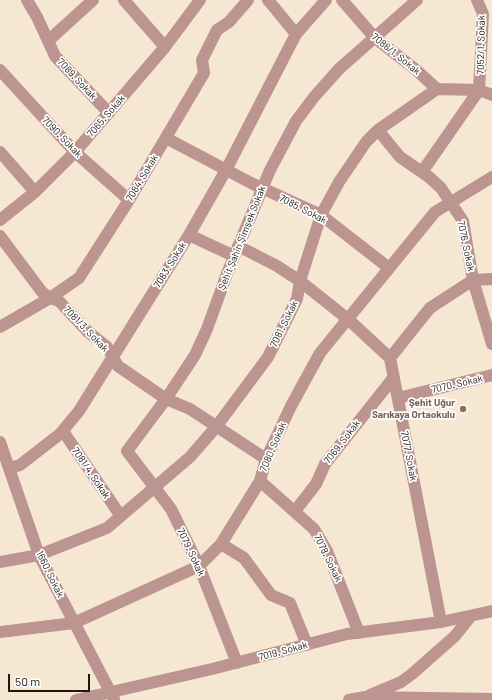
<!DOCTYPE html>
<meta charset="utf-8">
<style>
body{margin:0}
#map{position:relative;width:492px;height:700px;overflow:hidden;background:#f5e7d1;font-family:Barlow,sans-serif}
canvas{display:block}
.scale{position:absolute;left:8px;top:674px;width:82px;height:18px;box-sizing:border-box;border:2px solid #1d1811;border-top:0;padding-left:5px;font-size:12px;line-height:14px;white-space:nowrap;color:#1d1811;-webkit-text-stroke:3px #fff;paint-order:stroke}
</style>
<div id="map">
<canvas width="492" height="700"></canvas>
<div class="scale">50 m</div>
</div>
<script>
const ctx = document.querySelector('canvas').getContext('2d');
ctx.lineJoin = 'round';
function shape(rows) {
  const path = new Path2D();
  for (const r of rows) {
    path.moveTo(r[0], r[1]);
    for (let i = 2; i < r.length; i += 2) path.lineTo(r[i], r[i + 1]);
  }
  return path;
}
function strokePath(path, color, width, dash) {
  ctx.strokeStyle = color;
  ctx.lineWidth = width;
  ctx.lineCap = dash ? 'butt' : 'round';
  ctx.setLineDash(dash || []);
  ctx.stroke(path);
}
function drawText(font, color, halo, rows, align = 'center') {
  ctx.font = font + ' Barlow,sans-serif';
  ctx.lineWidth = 3.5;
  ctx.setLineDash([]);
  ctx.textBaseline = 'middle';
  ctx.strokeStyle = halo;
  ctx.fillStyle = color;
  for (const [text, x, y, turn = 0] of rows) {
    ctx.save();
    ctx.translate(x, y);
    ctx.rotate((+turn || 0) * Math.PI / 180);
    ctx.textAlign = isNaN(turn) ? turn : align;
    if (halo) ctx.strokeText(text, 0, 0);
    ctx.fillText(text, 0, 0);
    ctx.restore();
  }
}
const minor = shape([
 [27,0,37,17,55,56,109,113],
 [124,0,165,47],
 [268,0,296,34],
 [342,0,375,38,415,69,437,89],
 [48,41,93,0],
 [0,70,75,152,129,200],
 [378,130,400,157,429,177,441,188,463,221,473,280,492,344],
 [166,138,253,184,321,215,389,268],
 [0,152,35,192],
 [422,172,479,90,483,14,477,0],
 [0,220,35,192,75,152,165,47,200,0],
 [189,235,234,256],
 [0,236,42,292,50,298,59,301,87,331,107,347,118,366,166,399,190,409,266,459],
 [238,246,277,266,300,281,349,320,390,358,441,622],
 [0,327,50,298,79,278,129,200,204,73,202,60,217,30,229,22,248,0],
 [390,358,430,308,473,280,492,279],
 [398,398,492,375],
 [63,431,120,515],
 [0,442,39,555,114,699],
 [10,468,20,465,60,434,79,411,189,235,226,170,296,34,326,0],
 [260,481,314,529,327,551,359,633],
 [295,511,316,484,325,464,394,377],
 [221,544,244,558,271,595,290,603,307,645],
 [0,562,39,555,107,528,190,457,216,427,268,357,297,299,300,281,321,215,339,182,366,142,378,130,437,89,479,90,492,95],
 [0,632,74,623,199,566,221,544,260,481,266,459,291,406,320,353,435,212,492,177],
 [237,663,199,566,171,509,127,451,166,399,195,355,207,329,228,271,270,170,296,121,314,97,339,69,417,0],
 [370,695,401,682,412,674,455,636,471,616],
 [76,700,212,669,347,634,441,622,492,611],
 [349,700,365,697,492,699]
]);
const markers = [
 [463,409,4,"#8d6e63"]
];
const streetNames = [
 ["7052/1. Sokak",481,45,-89],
 ["7086/1. Sokak",396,54,39],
 ["7089. Sokak",77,79,47],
 ["7065. Sokak",106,116,-49],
 ["7090. Sokak",62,137,46],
 ["7084. Sokak",142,178,-59],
 ["7085. Sokak",303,209,27],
 ["Şehit Şahin Şimşek Sokak",242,238,-68],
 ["7076. Sokak",466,246,78],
 ["7083. Sokak",170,265,-58],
 ["7081. Sokak",284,324,-64],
 ["7081/3. Sokak",86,329,46],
 ["7070. Sokak",457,384,-13],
 ["7069. Sokak",342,442,-52],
 ["7080. Sokak",273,447,-67],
 ["7077. Sokak",409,456,79],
 ["7081/4. Sokak",91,473,56],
 ["7079. Sokak",191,552,65],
 ["7078. Sokak",328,558,64],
 ["1660. Sokak",50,574,64],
 ["7019. Sokak",283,651,-15]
];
const educationNames = [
 ["Şehit Uğur",455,403],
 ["Sarıkaya Ortaokulu",455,415]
];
strokePath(minor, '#bc9591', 12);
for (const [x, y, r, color] of markers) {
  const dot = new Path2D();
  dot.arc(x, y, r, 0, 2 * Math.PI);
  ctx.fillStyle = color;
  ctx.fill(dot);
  strokePath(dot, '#fff', 1.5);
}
drawText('10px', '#1d1811', '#fff', streetNames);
drawText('bold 10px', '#785e54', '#fff', educationNames, 'right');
</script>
